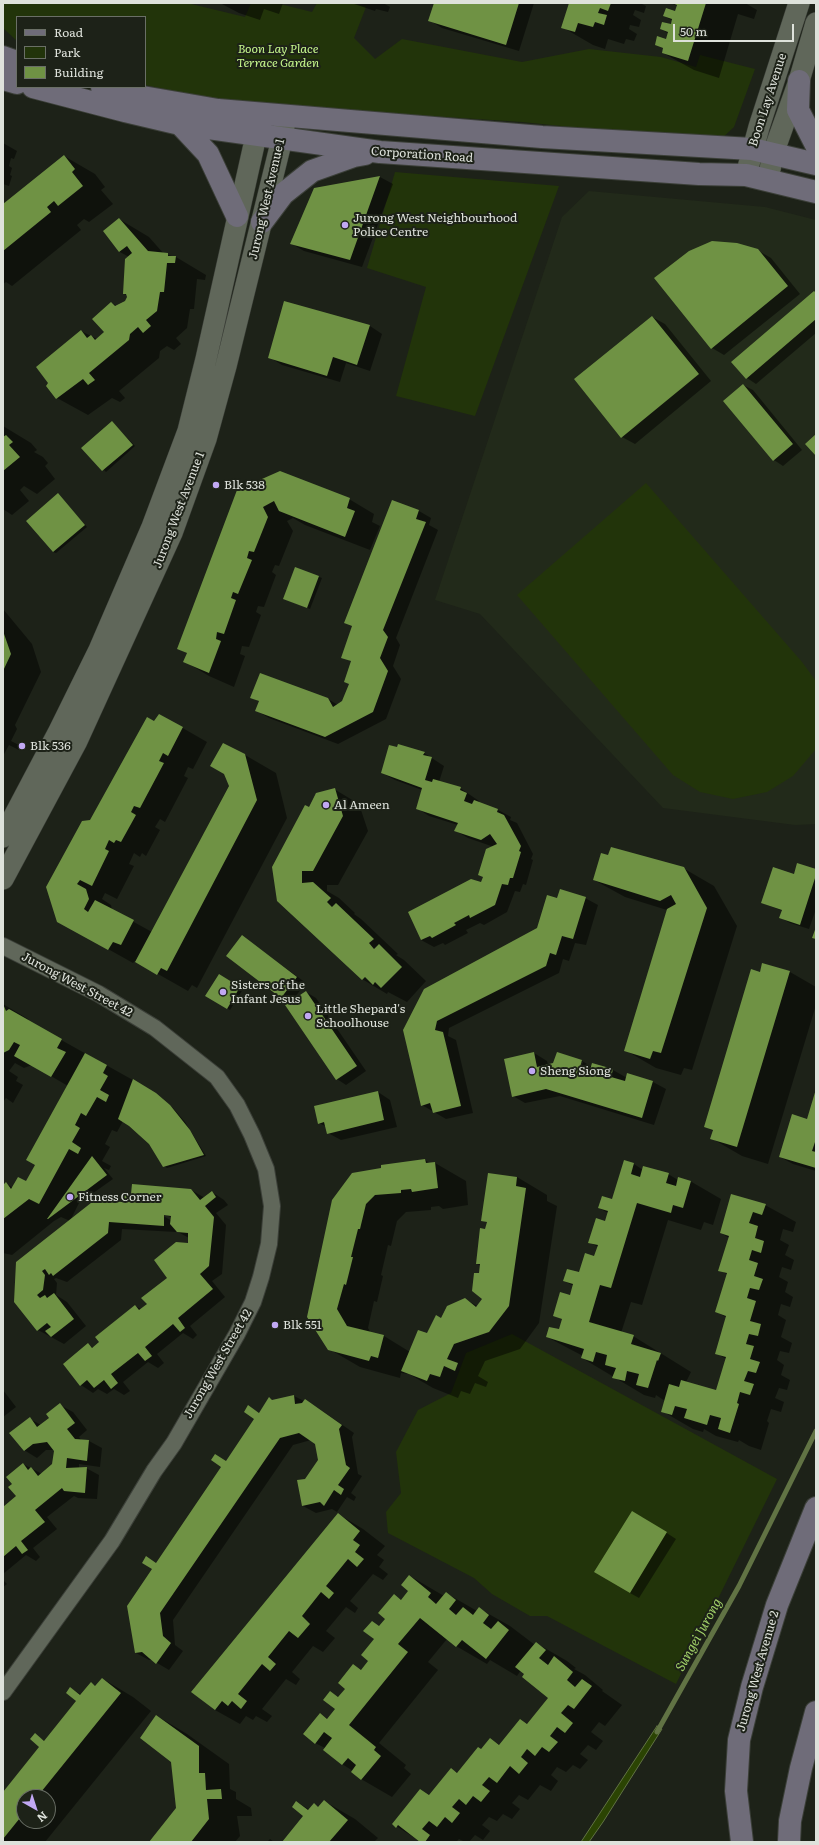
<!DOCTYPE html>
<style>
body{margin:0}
#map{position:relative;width:819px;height:1845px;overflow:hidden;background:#1d2218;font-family:Literata,serif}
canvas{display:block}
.frame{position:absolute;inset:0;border:4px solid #dee2db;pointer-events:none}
.legend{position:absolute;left:16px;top:16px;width:130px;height:72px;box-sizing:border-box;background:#1d2218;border:1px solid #6a6f66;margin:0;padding:5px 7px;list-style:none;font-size:12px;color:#dee2db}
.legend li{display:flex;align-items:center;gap:8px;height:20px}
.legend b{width:20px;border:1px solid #6a6f66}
.north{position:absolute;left:16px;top:1789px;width:40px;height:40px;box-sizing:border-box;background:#1d2218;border:1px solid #6a6f66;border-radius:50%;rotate:141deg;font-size:11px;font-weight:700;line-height:16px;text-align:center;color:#dee2db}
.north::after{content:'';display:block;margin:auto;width:14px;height:18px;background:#c1a8f3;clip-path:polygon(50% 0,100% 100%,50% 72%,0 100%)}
.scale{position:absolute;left:673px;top:24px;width:121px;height:18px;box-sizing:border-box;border:2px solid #dee2db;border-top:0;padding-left:5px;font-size:12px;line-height:14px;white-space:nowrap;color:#dee2db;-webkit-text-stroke:3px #1d2218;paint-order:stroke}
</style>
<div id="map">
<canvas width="819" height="1845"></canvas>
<div class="frame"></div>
<ul class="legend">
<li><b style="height:5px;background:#6f6c79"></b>Road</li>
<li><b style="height:11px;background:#22340a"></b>Park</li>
<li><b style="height:11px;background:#6f9244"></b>Building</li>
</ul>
<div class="north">N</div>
<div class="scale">50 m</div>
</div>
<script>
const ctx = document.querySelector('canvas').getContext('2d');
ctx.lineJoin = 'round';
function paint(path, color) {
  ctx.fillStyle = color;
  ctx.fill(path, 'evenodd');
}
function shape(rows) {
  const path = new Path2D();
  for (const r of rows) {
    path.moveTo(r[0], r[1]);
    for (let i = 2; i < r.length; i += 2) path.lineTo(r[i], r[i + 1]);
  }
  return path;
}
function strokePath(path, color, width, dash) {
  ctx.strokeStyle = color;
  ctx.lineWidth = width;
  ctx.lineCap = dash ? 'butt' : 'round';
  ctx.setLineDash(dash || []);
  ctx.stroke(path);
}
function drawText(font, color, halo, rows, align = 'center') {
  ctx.font = font + ' Literata,serif';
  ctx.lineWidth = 4;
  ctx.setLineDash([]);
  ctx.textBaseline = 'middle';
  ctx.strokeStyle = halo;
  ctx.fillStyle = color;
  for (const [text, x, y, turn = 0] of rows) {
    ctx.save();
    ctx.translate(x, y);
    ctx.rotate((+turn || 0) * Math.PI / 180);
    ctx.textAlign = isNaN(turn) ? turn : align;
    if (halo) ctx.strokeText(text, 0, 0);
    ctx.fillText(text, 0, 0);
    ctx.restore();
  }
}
const built = shape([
 [589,191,765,207,816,220,816,824,795,825,663,808,480,614,435,600,562,217]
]);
const green = shape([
 [3,3,187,3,245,17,251,3,276,3,312,12,317,3,354,3,366,7,354,38,375,59,402,39,522,62,589,49,661,57,696,67,700,55,755,69,734,127,718,142,522,122,233,103,145,85,145,17,17,17,17,41,3,28],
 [395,172,559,186,475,416,396,396,426,287,367,268],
 [646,483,802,662,816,681,816,749,793,776,767,792,733,799,700,792,673,775,517,595],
 [512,1334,777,1479,676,1684,547,1616,530,1616,492,1594,474,1578,388,1533,386,1512,401,1493,396,1452,418,1410,451,1393,466,1353]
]);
const water = shape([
 [657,1726,662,1729,603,1822,589,1842,581,1842,657,1726]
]);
const shadow = shape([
 [220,3,283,3,279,14,264,9,260,20,239,13],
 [351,3,383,3,390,7,388,12,376,9,375,11],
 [435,3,534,3,519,51,442,28,429,20],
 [570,3,640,3,646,6,644,13,635,10,633,15,641,20,639,27,630,25,629,29,637,34,634,41,626,39,624,44,608,39,605,49,593,45,562,27],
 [671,3,745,3,757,10,754,19,738,14,719,78,694,70,663,53,664,49,656,45,667,40,669,34,661,29,671,26,673,21,664,16,675,12,677,6],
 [3,143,17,151,14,159,11,158,9,166,12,168,10,175,12,176,9,186,3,184],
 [64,156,95,174,105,187,101,190,113,204,89,222,84,219,77,225,81,230,12,286,6,282,3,284,3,205],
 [380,177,393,184,362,267,304,251,292,244,315,189],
 [119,219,149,237,164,254,176,257,206,275,205,280,197,279,194,309,190,309,187,328,176,338,181,344,174,350,167,346,160,351,159,358,119,391,125,398,120,402,112,398,88,415,57,398,81,331,97,339,105,332,112,303,117,306,126,302,128,296,124,294,129,257,120,252,104,231],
 [757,250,771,258,800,294,724,355,712,348],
 [814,292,816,293,816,333,756,384,747,378],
 [652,317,665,324,711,381,635,444,622,437],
 [370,326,382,334,370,371,346,363,340,382,282,365,269,357],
 [743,385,753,390,802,450,783,466,774,460],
 [112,422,135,446,106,472,83,448],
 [3,426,31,443,37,450,34,452,43,457,48,463,45,466,55,479,37,494,24,486,20,490,29,501,12,515,3,509],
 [238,491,349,499,374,514,372,522,380,526,370,550,305,525,293,518,287,521,293,531,279,566,275,565,272,572,276,575,264,607,258,606,256,612,261,615,249,647,242,646,240,654,245,656,234,687,209,676,184,661,188,654,178,648],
 [58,495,87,527,56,553,53,552],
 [393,502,419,511,431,518,429,525,438,530,396,638,400,645,393,666,401,679,386,719,338,744,269,718,257,711,260,702,251,697,328,699,338,705,342,702,350,685,352,662,343,657,353,627,345,623],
 [296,568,322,578,310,609,284,599],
 [3,609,32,644,41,672,15,725,17,729,11,741,21,746,19,750,9,745,3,756],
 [160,715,207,742,193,769,188,767,184,776,188,778,165,822,160,819,155,827,160,830,146,856,142,853,140,857,134,853,129,864,134,866,117,899,105,893,102,899,111,905,112,910,152,932,245,755,276,773,287,818,197,988,192,985,188,991,135,961,133,963,58,921,91,821],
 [424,753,444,766,439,782,460,788,479,801,479,803,498,810,511,817,510,820,517,823,533,854,531,859,533,860,526,885,523,884,520,892,515,891,507,912,484,925,480,923,466,930,468,933,445,945,443,943,434,947,421,940,482,883,494,847,468,838,456,831,458,825,429,816,417,808,422,790,395,780,382,773],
 [334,789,359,804,368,831,338,885,327,885,327,891,339,898,355,913,354,914,361,919,398,954,396,955,404,960,426,981,407,1002,388,992,387,994,362,979,278,900,309,808],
 [609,856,683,868,714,886,737,926,692,1070,684,1068,681,1075,656,1068,625,1050,667,910,625,897,594,880],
 [816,870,816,909,809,929,790,923,781,918,783,911,762,903,793,874],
 [585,898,598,905,586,945,575,943,569,961,563,959,559,973,449,1028,448,1036,456,1040,473,1113,446,1119,422,1105,404,1030,538,929,557,899],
 [242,936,306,983,291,1002,306,992,316,998,366,1071,346,1085,337,1079,291,1003,281,997],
 [763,964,790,972,816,987,816,1005,768,1164,742,1156,711,1138,713,1131,705,1126],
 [220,975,243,989,230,1010,207,996],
 [3,1004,28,1019,29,1022,149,1089,173,1108,185,1122,206,1156,167,1168,164,1166,150,1144,123,1121,117,1132,112,1130,105,1144,110,1147,102,1161,111,1166,109,1170,104,1168,113,1179,79,1203,70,1221,61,1217,54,1221,12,1255,3,1253,3,1186,6,1183,13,1188,26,1183,36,1164,68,1086,32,1065,24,1068,15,1063,9,1071,18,1077,16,1081,23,1085,13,1103,6,1098,3,1102],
 [534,1053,547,1061,548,1065,553,1064,558,1053,582,1061,592,1067,593,1064,613,1070,627,1078,628,1075,653,1082,666,1089,654,1125,560,1096,525,1103,513,1096,505,1060],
 [580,1062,583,1062,580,1072,578,1071],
 [611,1071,613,1071,610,1082],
 [816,1091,816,1171,793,1164,780,1157,807,1120],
 [378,1092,390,1100,397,1127,341,1140,328,1133,327,1127,319,1123],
 [425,1160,431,1164,435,1163,466,1181,468,1205,443,1209,439,1206,431,1207,431,1210,406,1212,397,1221,391,1246,388,1245,381,1275,383,1276,377,1302,374,1301,368,1328,371,1333,384,1336,410,1352,441,1319,465,1299,477,1306,484,1299,480,1274,481,1266,477,1264,488,1223,482,1220,517,1177,547,1195,547,1201,557,1206,539,1323,520,1349,485,1361,478,1376,488,1382,486,1387,475,1383,470,1394,461,1391,458,1398,433,1388,409,1374,401,1373,400,1378,360,1367,329,1349,333,1200],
 [634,1164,643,1170,668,1174,678,1180,690,1181,721,1199,713,1225,704,1222,701,1230,668,1220,642,1305,631,1302,621,1333,633,1336,691,1372,686,1382,716,1391,726,1359,716,1353,727,1318,717,1312,728,1275,720,1270,729,1238,721,1233,732,1195,765,1205,796,1222,793,1232,783,1229,780,1240,789,1245,785,1255,794,1260,791,1270,782,1267,779,1277,788,1282,785,1292,793,1297,790,1307,781,1304,778,1315,786,1320,781,1337,792,1343,789,1353,780,1351,777,1360,784,1365,781,1375,790,1380,787,1390,779,1388,775,1398,784,1402,781,1412,771,1409,767,1421,769,1423,761,1450,749,1446,739,1440,738,1442,716,1436,704,1429,703,1432,693,1429,662,1411,665,1401,656,1395,655,1398,644,1395,582,1358,583,1356,547,1337,560,1331,563,1320,554,1315,570,1296,574,1286,564,1281,580,1274,595,1258,598,1247,589,1242,606,1222,608,1213,599,1208,612,1200],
 [191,1190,205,1198,212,1192,224,1200,228,1205,216,1213,226,1225,222,1274,212,1281,225,1297,190,1326,197,1335,193,1339,183,1333,157,1354,164,1363,158,1368,148,1362,123,1382,130,1391,124,1395,114,1389,107,1394,98,1389,93,1393,81,1385,88,1345,94,1348,135,1306,141,1309,148,1304,168,1278,188,1244,189,1238,176,1231,176,1232,122,1229,121,1240,67,1282,56,1278,54,1279,57,1283,56,1295,67,1302,86,1326,64,1344,38,1330,17,1263,123,1203,132,1195],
 [161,1212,172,1218,172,1221,160,1214],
 [3,1390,16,1407,3,1417],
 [294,1396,318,1408,354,1433,352,1437,358,1474,362,1476,351,1493,356,1497,354,1501,347,1497,337,1512,332,1509,316,1513,303,1506,306,1480,319,1460,316,1443,311,1440,293,1445,173,1620,175,1645,183,1651,169,1670,152,1660,149,1660,136,1653,154,1569,147,1557,157,1564,227,1462,256,1419,248,1407,260,1413,273,1401],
 [60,1405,73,1412,87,1430,79,1437,82,1441,89,1441,102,1448,100,1467,79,1464,79,1468,86,1468,99,1475,97,1499,78,1498,74,1496,47,1517,57,1529,33,1548,40,1557,36,1561,26,1555,3,1574,3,1508,17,1497,13,1484,23,1464,42,1474,53,1465,55,1450,46,1450,37,1458,24,1450,30,1419,41,1425,50,1418],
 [338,1514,363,1529,385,1546,377,1555,384,1560,379,1567,388,1574,383,1580,373,1574,350,1601,358,1608,355,1613,346,1607,326,1631,335,1638,323,1652,313,1646,292,1672,300,1679,296,1685,286,1679,262,1709,272,1716,267,1722,256,1716,253,1720,246,1716,240,1724,215,1710],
 [642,1517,676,1539,639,1598,630,1593],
 [410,1576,444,1596,446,1593,477,1611,480,1609,510,1626,535,1645,536,1643,567,1661,576,1668,574,1669,585,1675,603,1690,602,1691,622,1705,605,1726,599,1722,591,1732,603,1741,596,1750,588,1745,580,1754,588,1760,580,1769,573,1765,566,1772,557,1767,551,1775,558,1781,551,1791,540,1785,528,1800,519,1795,512,1803,520,1809,512,1819,503,1814,497,1821,489,1817,482,1825,490,1831,483,1840,475,1835,469,1842,465,1842,459,1839,456,1842,421,1842,393,1824,421,1790,430,1795,451,1769,458,1773,490,1739,500,1745,521,1720,528,1724,549,1698,521,1670,517,1676,490,1660,487,1664,456,1646,447,1639,428,1662,438,1670,379,1743,406,1765,404,1768,411,1774,392,1797,361,1779,353,1771,342,1764,324,1750,325,1748,315,1743,321,1714,328,1719,336,1709,330,1692,339,1697,346,1689,354,1666,362,1670,369,1661,375,1639,372,1622,380,1627,387,1619,394,1596,402,1600,409,1591],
 [3,1580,7,1584,3,1587],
 [103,1679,133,1697,151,1711,45,1842,3,1842,3,1794,41,1747,35,1735,45,1741,77,1701,70,1688,82,1695,91,1683,96,1686],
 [24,1797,48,1797,48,1821,24,1821],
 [157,1716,187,1734,229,1764,230,1789,236,1792,236,1799,251,1808,252,1816,237,1816,240,1836,235,1842,150,1842,177,1808,172,1762],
 [324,1801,355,1819,378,1838,374,1842,283,1842,305,1816,297,1802,310,1810,314,1805,319,1808],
 [270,1839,274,1842,267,1842]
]);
const stream = shape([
 [657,1732,739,1586,816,1431]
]);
const building = shape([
 [434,3,519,3,506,45,428,21],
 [569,3,611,3,608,11,600,8,598,13,607,15,604,25,595,22,593,27,578,23,575,32,561,28],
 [672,3,706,3,688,61,662,53,663,48,655,45,657,36,666,39,668,32,660,29,662,22,671,24,672,19,663,16,666,8,675,11,677,5],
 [64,155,75,169,72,172,83,186,58,206,54,201,47,207,51,212,3,251,3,204],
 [380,176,350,260,290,244,314,188],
 [119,218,148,251,168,253,168,256,176,256,175,263,167,263,164,292,160,292,157,311,146,320,151,326,143,333,138,327,130,334,129,340,89,373,95,380,88,385,83,379,56,399,46,386,48,383,36,367,81,330,87,338,91,335,95,340,104,332,92,319,111,302,115,306,125,301,127,297,126,294,123,294,125,259,132,253,127,246,119,252,103,231],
 [712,241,737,243,758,249,788,286,711,349,654,278,689,251],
 [814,291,816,293,816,319,746,379,731,362],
 [284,301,370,325,357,365,333,357,327,376,268,358],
 [652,316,699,374,621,438,574,379],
 [743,384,793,444,773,461,723,401],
 [112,421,133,445,102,471,81,448],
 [816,434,816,456,805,444],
 [6,435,13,442,9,445,20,457,3,471,3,437],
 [280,471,350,498,347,508,355,511,345,537,279,511,274,501,263,507,268,517,254,552,249,551,247,558,252,560,238,594,233,592,231,598,236,600,224,634,217,632,216,639,221,641,209,673,183,662,187,653,177,649,237,490],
 [58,493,85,525,53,552,26,521],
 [392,500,419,510,416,519,426,522,383,630,388,637,380,658,388,671,373,712,325,737,255,711,259,701,250,698,260,673,328,698,333,707,342,701,349,684,344,682,351,661,341,658,352,626,344,623],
 [295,567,319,576,307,608,283,599],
 [3,631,11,654,3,671],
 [159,714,183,727,168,756,163,753,159,761,164,763,140,808,134,806,131,812,136,815,121,842,116,840,114,843,109,840,105,849,109,851,92,886,80,880,77,884,86,889,89,899,84,909,88,912,95,900,134,920,121,945,113,942,108,950,57,922,46,887,82,821,90,820,147,717,154,721],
 [223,743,245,754,257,800,167,971,161,968,157,975,135,962,229,786,224,774,210,766],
 [398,744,425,752,423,755,432,757,425,780,432,782,433,779,461,787,460,790,467,793,464,801,472,804,474,800,498,809,497,812,504,815,521,846,519,851,521,852,513,878,510,878,508,885,502,884,495,905,470,918,469,915,454,923,456,925,432,938,430,936,421,940,408,912,471,879,481,882,483,877,478,875,486,849,497,844,490,834,481,840,454,831,458,823,416,809,422,788,381,773,389,745,397,747],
 [335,788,343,816,313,871,302,871,302,883,313,882,331,898,327,902,332,907,336,903,374,939,369,943,374,949,379,944,402,967,381,988,375,982,373,985,365,977,362,980,277,901,272,867,305,805,309,807,316,793],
 [611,847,684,867,707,908,661,1053,653,1051,650,1059,624,1051,667,909,676,904,671,895,660,901,593,880,601,853,608,855],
 [797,863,816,869,816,875,800,925,779,918,782,910,761,903,773,867,794,874],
 [560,889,586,897,573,939,562,936,556,955,550,953,546,966,437,1021,435,1030,443,1032,461,1106,433,1113,430,1103,421,1106,403,1030,424,989,537,928,547,895,557,898],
 [816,927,816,939,812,938],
 [242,935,297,977,281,998,226,956],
 [762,963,790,971,737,1147,710,1139,713,1130,704,1127,751,969,760,972],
 [219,974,240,987,227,1009,205,996],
 [306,991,357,1066,336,1080,285,1005],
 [3,1004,6,1011,9,1009,62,1039,57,1048,66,1052,51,1077,14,1056,20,1045,14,1042,9,1050,3,1053],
 [534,1052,537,1067,553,1063,557,1052,582,1060,580,1067,590,1070,592,1063,613,1069,611,1077,625,1081,627,1073,653,1081,642,1118,546,1089,512,1097,504,1059],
 [85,1053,107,1065,103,1073,108,1076,100,1090,109,1095,106,1102,97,1097,86,1116,81,1113,75,1125,80,1128,72,1142,81,1148,78,1154,69,1149,39,1204,29,1199,3,1219,3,1185,6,1182,11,1189,18,1177,26,1181,35,1165,26,1160],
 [133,1079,156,1093,170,1105,190,1130,204,1155,163,1167,149,1144,129,1126,118,1119],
 [816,1089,816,1139,812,1151,816,1152,816,1168,779,1157,792,1114,807,1119],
 [378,1091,384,1120,327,1134,324,1122,318,1124,314,1106],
 [92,1156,107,1175,48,1219,47,1219],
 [425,1159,426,1163,435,1162,438,1188,412,1192,411,1189,401,1190,401,1193,375,1195,366,1204,360,1229,358,1229,351,1257,353,1257,346,1285,344,1284,337,1309,347,1326,384,1335,378,1358,371,1356,369,1361,328,1350,307,1317,332,1200,352,1173,381,1168,381,1165],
 [624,1160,634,1163,631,1174,640,1177,643,1166,669,1173,666,1183,676,1186,678,1177,691,1181,683,1208,673,1205,671,1213,637,1203,611,1288,600,1285,589,1322,634,1335,631,1344,661,1353,658,1361,657,1360,648,1388,636,1385,639,1374,627,1371,625,1381,612,1378,616,1368,605,1365,607,1355,596,1352,593,1362,581,1358,584,1349,546,1337,549,1327,559,1329,562,1319,553,1316,560,1292,570,1295,573,1284,563,1281,567,1269,579,1272,585,1253,594,1256,598,1245,588,1243,596,1218,605,1221,608,1211,598,1208,602,1196,612,1199],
 [488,1173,517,1177,516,1186,526,1188,509,1306,489,1332,454,1344,447,1359,458,1363,455,1371,444,1366,440,1377,430,1374,427,1381,401,1371,418,1330,427,1333,436,1315,441,1318,447,1306,465,1298,476,1307,482,1299,472,1291,474,1273,479,1273,480,1264,476,1264,480,1228,485,1229,487,1222,481,1221],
 [132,1184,191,1189,200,1200,212,1191,216,1197,205,1206,214,1217,209,1266,200,1274,213,1289,178,1318,185,1328,180,1332,173,1324,145,1347,152,1356,145,1361,138,1353,111,1374,118,1383,111,1389,104,1380,94,1388,87,1380,80,1386,63,1364,88,1343,92,1348,99,1342,95,1337,135,1305,139,1310,147,1304,141,1298,167,1278,154,1260,176,1242,188,1243,188,1233,177,1232,170,1224,171,1216,164,1215,164,1226,109,1222,108,1233,53,1276,51,1273,49,1275,45,1269,42,1271,45,1275,43,1290,37,1295,40,1298,45,1295,47,1298,54,1293,74,1319,51,1337,45,1331,51,1327,47,1323,37,1331,14,1302,16,1262,96,1199,122,1202,123,1193,131,1194],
 [731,1194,766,1204,762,1215,753,1212,749,1223,758,1226,755,1238,764,1241,761,1253,752,1250,749,1260,758,1263,754,1276,763,1279,759,1290,750,1288,747,1298,756,1301,750,1321,761,1324,758,1336,749,1334,746,1344,754,1346,750,1359,760,1362,756,1373,748,1371,744,1381,754,1384,750,1395,740,1392,737,1403,739,1404,730,1433,718,1429,721,1418,710,1415,707,1425,684,1418,687,1409,675,1406,672,1415,661,1412,669,1384,679,1387,681,1380,716,1390,726,1357,715,1354,726,1316,715,1312,727,1273,718,1271,729,1236,720,1233],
 [294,1395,295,1404,302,1403,305,1399,342,1425,339,1429,346,1465,350,1468,338,1485,344,1489,341,1495,334,1490,324,1506,320,1502,302,1506,297,1480,305,1479,318,1460,315,1444,299,1433,280,1438,160,1613,163,1636,171,1643,156,1664,142,1652,135,1653,127,1606,152,1569,142,1563,146,1556,156,1563,221,1467,211,1460,215,1454,226,1461,254,1419,244,1412,248,1405,259,1413,269,1397,272,1400],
 [60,1403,75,1423,67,1429,75,1439,89,1440,87,1461,67,1458,66,1468,87,1467,85,1493,64,1491,62,1488,35,1510,45,1522,21,1541,28,1550,22,1554,16,1546,3,1557,3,1507,16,1496,8,1487,12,1484,6,1477,23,1463,28,1470,31,1467,38,1476,52,1464,54,1451,47,1442,33,1444,24,1451,9,1433,30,1417,37,1427,49,1418,46,1414],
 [632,1511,667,1532,630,1593,594,1572],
 [338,1513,360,1531,353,1540,360,1545,355,1552,364,1559,357,1567,348,1559,326,1586,334,1593,329,1599,321,1592,302,1616,310,1624,298,1638,289,1631,268,1657,276,1664,270,1671,262,1664,238,1694,247,1701,241,1709,232,1701,228,1706,222,1701,215,1710,191,1692],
 [409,1575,431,1593,428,1597,436,1604,446,1592,456,1600,449,1609,456,1615,463,1607,473,1615,479,1607,489,1615,483,1623,491,1629,498,1621,509,1630,486,1659,462,1640,456,1647,420,1618,398,1644,408,1652,349,1725,376,1747,374,1750,381,1756,361,1780,351,1772,356,1765,348,1758,342,1765,323,1750,332,1738,324,1732,315,1744,303,1734,320,1713,327,1719,335,1709,323,1700,330,1691,338,1697,345,1689,338,1683,353,1664,361,1670,368,1661,361,1655,374,1639,363,1631,372,1621,379,1626,385,1619,378,1613,394,1594,401,1600,408,1591,401,1585],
 [536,1642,546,1650,539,1658,548,1665,554,1656,573,1672,567,1680,575,1687,582,1679,592,1686,574,1709,568,1705,561,1713,573,1723,565,1733,557,1727,550,1736,558,1742,549,1752,542,1747,535,1756,527,1749,521,1757,528,1763,519,1774,510,1766,497,1783,489,1777,482,1785,490,1791,481,1802,473,1796,466,1805,459,1799,452,1807,460,1813,452,1823,445,1817,437,1827,429,1821,422,1829,430,1835,425,1842,420,1842,398,1825,396,1828,392,1824,420,1789,429,1795,451,1768,457,1773,478,1747,481,1749,490,1738,499,1745,520,1719,527,1724,548,1698,522,1677,524,1674,515,1667],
 [102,1678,121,1693,37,1797,24,1797,24,1813,3,1839,3,1792,39,1747,30,1739,35,1733,44,1741,76,1701,66,1693,70,1687,80,1695,91,1682,95,1686],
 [156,1715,199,1746,199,1773,205,1773,206,1790,221,1789,222,1799,207,1799,209,1819,191,1842,149,1842,176,1808,171,1762,140,1738],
 [324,1800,348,1820,329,1842,282,1842,303,1816,292,1807,296,1801,308,1810,314,1803,318,1807]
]);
const minor = shape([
 [3,946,99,994,155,1028,217,1077,237,1105,252,1135,266,1169,272,1206,269,1244,261,1277,253,1302,237,1334,174,1443,154,1471,112,1541,3,1692]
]);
const tertiary = shape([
 [746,175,759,127,799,3],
 [768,180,773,154,799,81,816,23],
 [3,837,58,733,99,650,152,527,188,431,206,359,260,118],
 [3,879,77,741,172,533,206,439,226,366,282,139,285,121]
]);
const secondary = shape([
 [3,57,17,62],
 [3,79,17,83],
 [799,81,798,110,816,145],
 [33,87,125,111,180,124,380,152,699,174,746,175,816,192],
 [102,87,131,95,218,110,542,137,752,149,816,164],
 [180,124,208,154,237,216],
 [262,222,283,194,312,171,354,156,365,154],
 [742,1842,736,1791,739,1740,752,1687,777,1605,816,1508],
 [789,1842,790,1821,801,1768,816,1712]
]);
const markers = [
 [345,225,4,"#c1a8f3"],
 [216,485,4,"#c1a8f3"],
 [22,746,4,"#c1a8f3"],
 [326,805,4,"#c1a8f3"],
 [223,992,4,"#c1a8f3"],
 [308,1016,4,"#c1a8f3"],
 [532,1071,4,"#c1a8f3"],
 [70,1197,4,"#c1a8f3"],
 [275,1325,4,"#c1a8f3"]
];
const parkNames = [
 ["Boon Lay Place",278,49],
 ["Terrace Garden",278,63]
];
const streetNames = [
 ["Boon Lay Avenue",768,100,-72],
 ["Corporation Road",422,155,4],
 ["Jurong West Avenue 1",267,199,-77],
 ["Jurong West Avenue 1",179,510,-69],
 ["Jurong West Street 42",77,985,28],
 ["Jurong West Street 42",218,1364,-60],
 ["Jurong West Avenue 2",758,1671,-74]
];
const poiNames = [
 ["Jurong West Neighbourhood",353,218],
 ["Police Centre",353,232],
 ["Blk 538",224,485],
 ["Blk 536",30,746],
 ["Al Ameen",334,805],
 ["Sisters of the",231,985],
 ["Infant Jesus",231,999],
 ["Little Shepard's",316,1009],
 ["Schoolhouse",316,1023],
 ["Sheng Siong",540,1071],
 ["Fitness Corner",78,1197],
 ["Blk 551",283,1325]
];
const waterNames = [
 ["Sungei Jurong",699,1635,-61]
];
paint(built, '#222a1a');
paint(green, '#22340a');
paint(water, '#2b4403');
strokePath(water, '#617344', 1);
paint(shadow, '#0007');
strokePath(stream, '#617344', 5);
paint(building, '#6f9244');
strokePath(minor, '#3b3f38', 18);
strokePath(tertiary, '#3b3f38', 22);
strokePath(secondary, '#3b3f38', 24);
strokePath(minor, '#60675a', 16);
strokePath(tertiary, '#60675a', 21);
strokePath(secondary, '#6f6c79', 22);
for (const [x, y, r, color] of markers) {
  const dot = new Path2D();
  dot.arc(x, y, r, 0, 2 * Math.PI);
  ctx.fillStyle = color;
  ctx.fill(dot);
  strokePath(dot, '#1d2218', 1.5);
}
drawText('italic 12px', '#c5f68c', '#1d2218', parkNames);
drawText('12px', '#dee2db', '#1d2218', streetNames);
drawText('12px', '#dee2db', '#1d2218', poiNames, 'left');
drawText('italic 13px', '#a1d068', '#1d2218', waterNames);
</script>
